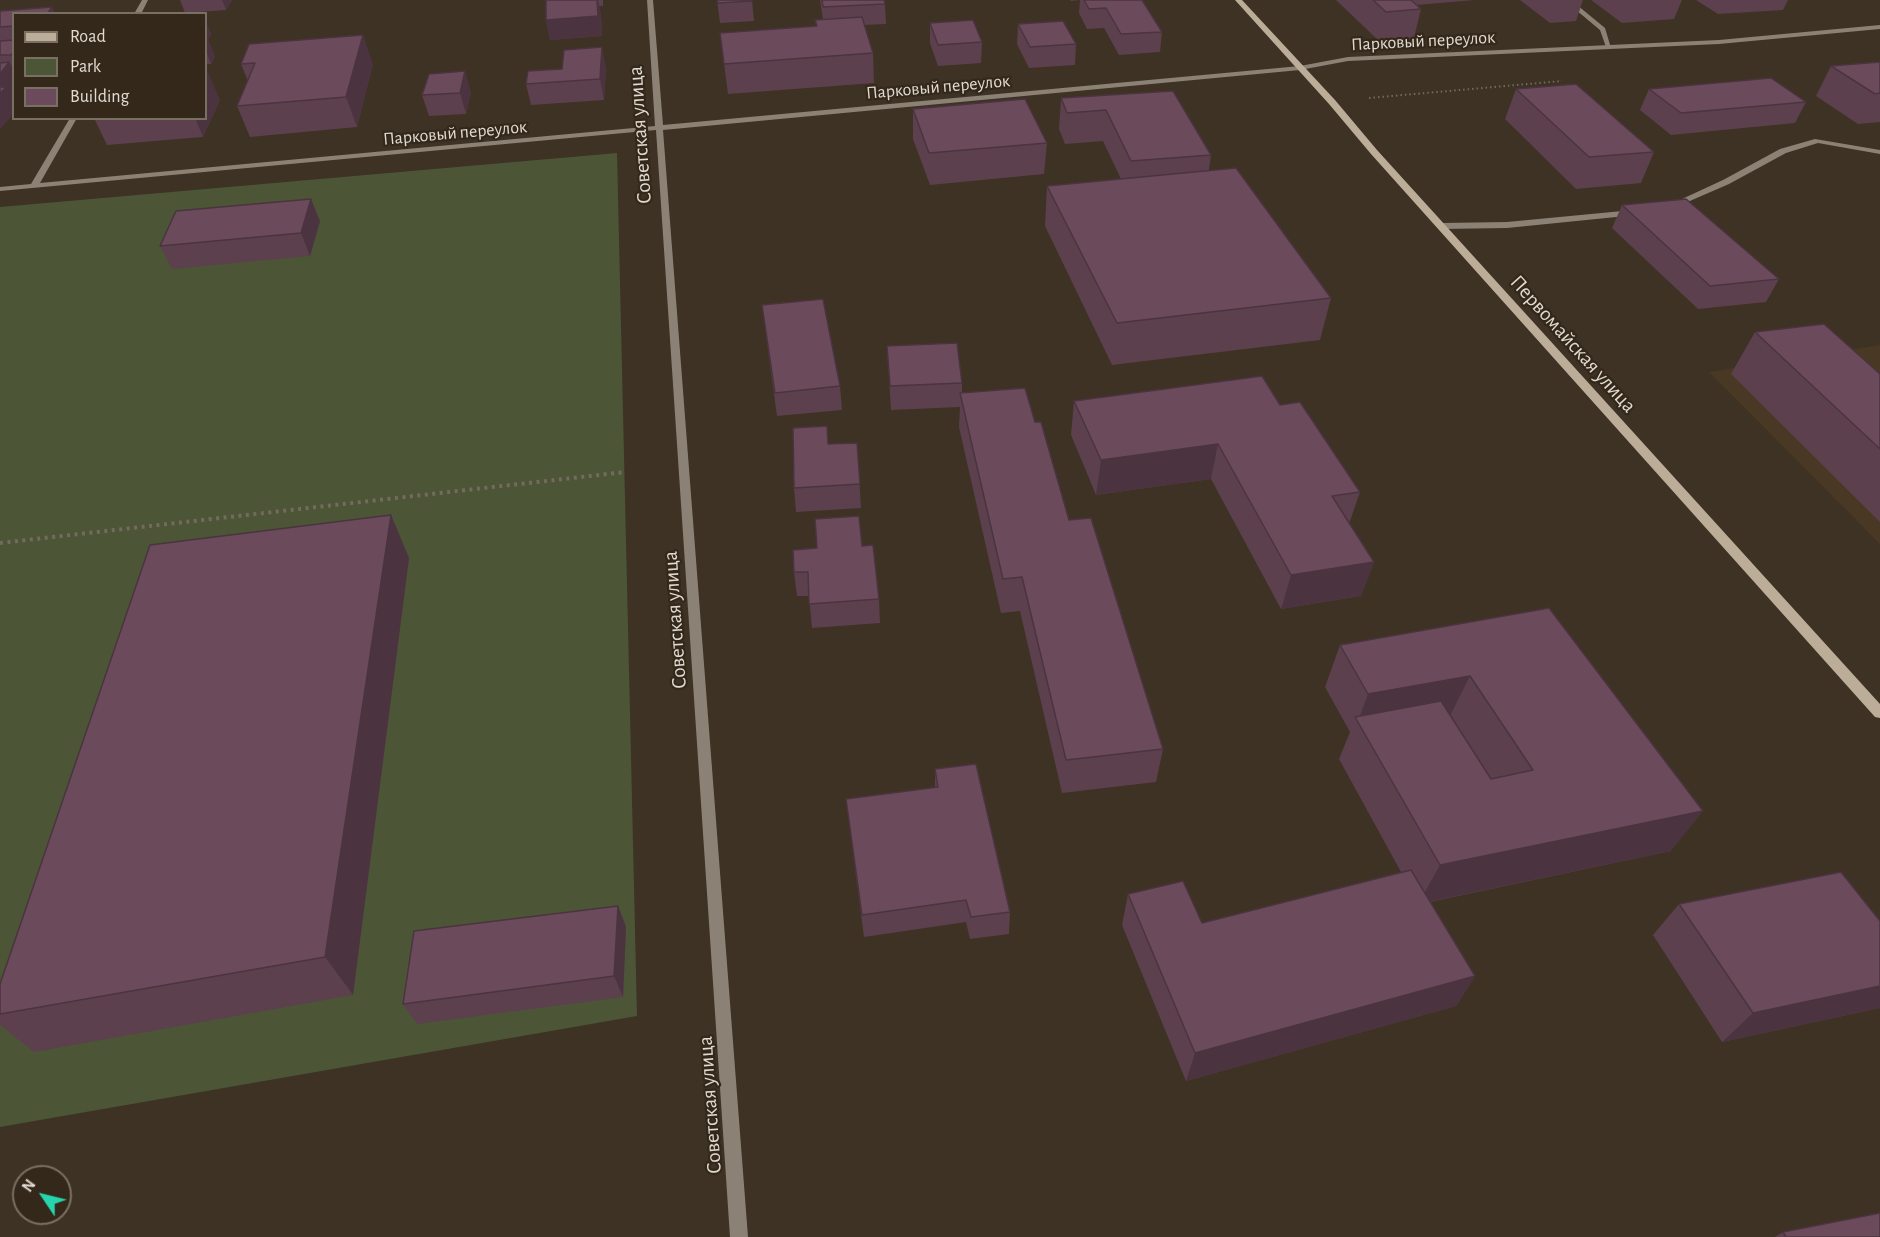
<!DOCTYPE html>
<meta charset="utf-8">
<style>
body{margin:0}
#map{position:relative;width:1880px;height:1237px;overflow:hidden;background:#3d3223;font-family:"Alegreya Sans",sans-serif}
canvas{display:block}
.legend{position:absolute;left:12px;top:12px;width:195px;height:108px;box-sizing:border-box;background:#332819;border:2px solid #796f63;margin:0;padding:8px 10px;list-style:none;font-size:18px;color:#e1dad1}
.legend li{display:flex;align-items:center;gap:12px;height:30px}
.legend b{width:30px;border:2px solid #796f63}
.north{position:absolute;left:12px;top:1165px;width:60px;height:60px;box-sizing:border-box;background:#332819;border:2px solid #796f63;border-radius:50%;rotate:305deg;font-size:16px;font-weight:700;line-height:24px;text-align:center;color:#e1dad1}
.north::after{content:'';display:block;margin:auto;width:21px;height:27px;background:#27d5ad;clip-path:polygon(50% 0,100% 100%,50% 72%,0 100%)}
</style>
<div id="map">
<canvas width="1880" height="1237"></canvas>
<ul class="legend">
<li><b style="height:8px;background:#bcad99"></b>Road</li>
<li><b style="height:16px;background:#4c5536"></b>Park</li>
<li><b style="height:16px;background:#6b4b5b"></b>Building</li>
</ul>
<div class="north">N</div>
</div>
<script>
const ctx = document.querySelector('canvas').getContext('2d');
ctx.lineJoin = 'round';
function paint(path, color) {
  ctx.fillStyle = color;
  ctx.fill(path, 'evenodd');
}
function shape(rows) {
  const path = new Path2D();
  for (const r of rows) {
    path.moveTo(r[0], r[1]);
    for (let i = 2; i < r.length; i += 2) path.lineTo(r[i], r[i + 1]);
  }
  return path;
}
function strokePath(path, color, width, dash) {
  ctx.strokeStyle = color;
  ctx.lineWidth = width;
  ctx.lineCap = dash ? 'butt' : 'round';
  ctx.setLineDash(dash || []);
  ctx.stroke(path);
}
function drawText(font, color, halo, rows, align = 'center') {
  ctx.font = font + ' "Alegreya Sans",sans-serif';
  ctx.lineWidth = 4.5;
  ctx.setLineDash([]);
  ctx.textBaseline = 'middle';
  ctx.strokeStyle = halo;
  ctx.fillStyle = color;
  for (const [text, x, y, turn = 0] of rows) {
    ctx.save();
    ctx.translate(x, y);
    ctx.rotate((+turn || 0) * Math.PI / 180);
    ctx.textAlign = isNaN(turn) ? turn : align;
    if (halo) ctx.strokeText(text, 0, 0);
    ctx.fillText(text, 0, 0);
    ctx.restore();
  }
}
const built = shape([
 [1880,345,1880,544,1709,372]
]);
const green = shape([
 [617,153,637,1016,0,1127,0,207]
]);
const pathFar1 = shape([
 [1369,98,1562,81]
]);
const path = shape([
 [0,543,625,472]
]);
const service = shape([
 [1564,0,1571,0,1605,28,1611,48,1606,47,1600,30,1564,0],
 [1815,139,1880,150,1880,154,1818,143,1786,153,1729,184,1676,207,1669,205,1723,180,1780,149,1815,139],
 [1633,210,1637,213,1636,215,1507,228,1442,229,1438,226,1442,223,1507,222,1633,210]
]);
const minor = shape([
 [142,0,148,0,141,14,134,14,142,0],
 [647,0,653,0,663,125,1300,66,1348,57,1719,40,1880,25,1880,29,1719,44,1348,61,1300,70,663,130,748,1237,730,1237,656,130,0,191,0,187,31,184,70,118,77,118,40,183,655,126,647,0]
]);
const secondary = shape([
 [1235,0,1242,0,1335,100,1377,150,1880,704,1880,718,1875,717,1371,154,1329,104,1235,0]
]);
const wall = shape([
 [180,0,232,0,226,10,185,13],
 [546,0,603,0,603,6,599,6,601,15,602,36,550,40,546,20],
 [717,0,752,0,754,21,720,23],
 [820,0,884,0,885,4,886,24,864,25,873,53,874,83,728,94,720,33,816,26,815,20,823,20],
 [1070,0,1142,0,1162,32,1160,52,1119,55,1104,28,1087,29,1079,13,1080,0,1071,1],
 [1336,0,1475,0,1417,5,1421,9,1414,38,1379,41],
 [1520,0,1583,0,1576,21,1550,23],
 [1591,0,1682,0,1674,19,1622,23],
 [1696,0,1788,0,1783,10,1718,14],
 [52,7,55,14,14,14,14,92,11,95,14,100,14,113,0,129,0,11],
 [206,22,211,34,208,40,215,57,211,64,206,64],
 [930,23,982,42,981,63,938,66,930,43],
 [1018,24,1076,44,1075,65,1029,68,1017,44],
 [249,44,373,64,357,127,250,137,237,106,248,81,241,64],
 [1880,62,1880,122,1858,124,1816,96,1831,66],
 [606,68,604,100,531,105,526,84],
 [1516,89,1654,152,1641,183,1576,189,1505,119],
 [1649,89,1806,102,1795,123,1671,135,1640,110],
 [1173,91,1211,155,1209,170,1331,298,1320,340,1112,365,1045,226,1047,186,1121,179,1103,141,1065,144,1059,129,1061,98],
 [471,92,466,114,429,116,422,95],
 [220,100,203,137,107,145,94,118,206,118],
 [913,109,1047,143,1044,174,930,185,913,139],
 [1622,205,1779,279,1766,302,1698,309,1612,228],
 [320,221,310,256,172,269,160,246],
 [765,328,840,386,842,410,777,416],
 [1755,332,1880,374,1880,522,1731,374],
 [887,346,962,383,962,393,1035,422,1069,520,1163,749,1156,782,1062,793,1020,611,1001,613,959,427,960,407,891,410],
 [1074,401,1280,405,1360,492,1349,524,1374,562,1361,596,1281,609,1211,479,1096,495,1071,435],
 [857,443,861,508,796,512,794,488,828,444],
 [391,515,409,558,353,995,34,1052,0,1025,0,984],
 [862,546,879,599,880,623,812,628,809,596,797,596,794,572],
 [1549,608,1671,851,1430,902,1475,976,1456,1006,1186,1081,1122,925,1128,894,1202,923,1401,872,1339,759,1350,732,1325,687,1340,645],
 [935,769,1010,912,1009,934,970,939,966,922,864,937,846,799,935,787],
 [1679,904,1880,921,1880,1008,1722,1042,1653,935],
 [618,906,626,927,623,997,417,1024,403,1004],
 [1783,1232,1880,1237,1775,1237]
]);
const shadedWall = shape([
 [222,0,232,0,226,10],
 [598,0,601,15,602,36,550,40,546,20],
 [52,7,55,14,47,14],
 [206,22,211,34,208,40,215,57,211,64,206,51],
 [363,35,373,64,357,127,346,97],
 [602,47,606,68,604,100,600,79],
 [9,62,14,70,14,92,11,95,14,100,14,113,0,129,0,94,3,91,0,85,0,74],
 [207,70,220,100,203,137,195,118,206,118,206,74],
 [465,71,471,92,466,114,460,93],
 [311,199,320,221,310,256,301,233],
 [1218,444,1211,479,1096,495,1101,460],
 [391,515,409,558,353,995,325,957],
 [1374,562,1361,596,1281,609,1291,575],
 [1470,676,1449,718,1358,721,1368,694],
 [1703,811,1671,851,1418,904,1440,865],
 [618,906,626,927,623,997,614,976],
 [1475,976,1456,1006,1186,1081,1195,1053],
 [1880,986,1880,1008,1722,1042,1753,1013]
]);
const building = shape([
 [546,0,597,0,598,16,546,20,546,0],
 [717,0,752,0,752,1,718,3,717,0],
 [822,0,884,0,885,4,823,7,822,0],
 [1084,0,1142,0,1162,32,1121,34,1106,8,1089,9,1084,0],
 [1373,0,1411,0,1421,9,1386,12,1373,0],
 [52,7,47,14,14,14,14,26,0,27,0,11,52,7],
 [862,17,873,53,724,64,720,33,817,26,815,20,862,17],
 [973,20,982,42,938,45,930,23,973,20],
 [1063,21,1076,44,1030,47,1018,24,1063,21],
 [363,35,346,97,237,106,255,63,241,64,249,44,363,35],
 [14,40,14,52,11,55,0,55,0,41,14,40],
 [602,47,600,79,526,84,528,71,562,69,564,50,602,47],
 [9,62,0,74,0,63,9,62],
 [1880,62,1880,93,1875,94,1831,66,1880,62],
 [465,71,460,93,422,95,429,74,465,71],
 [1771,78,1806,102,1681,113,1649,89,1771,78],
 [1576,84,1654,152,1589,157,1516,89,1576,84],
 [0,87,6,87,0,94,0,87],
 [1173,91,1211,155,1131,161,1106,110,1067,113,1061,98,1173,91],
 [1025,99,1047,143,929,153,913,109,1025,99],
 [1236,168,1331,298,1117,323,1047,186,1236,168],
 [311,199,301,233,160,246,176,211,311,199],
 [1686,199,1779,279,1710,286,1622,205,1686,199],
 [823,299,840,386,775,393,762,305,823,299],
 [1824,324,1880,374,1880,449,1755,332,1824,324],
 [957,343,962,383,890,386,887,346,957,343],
 [1262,376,1280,405,1300,402,1360,492,1332,496,1374,562,1291,575,1218,444,1101,460,1074,401,1262,376],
 [1025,388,1035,422,1041,422,1069,520,1091,518,1163,749,1066,760,1022,577,1003,579,960,393,1025,388],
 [827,426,828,444,857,443,860,484,794,488,793,428,827,426],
 [391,515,325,957,0,1014,0,984,150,545,391,515],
 [859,516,862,546,873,545,879,599,809,604,808,572,794,572,793,550,817,548,815,519,859,516],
 [1549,608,1703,811,1440,865,1355,717,1441,701,1491,779,1533,770,1470,676,1368,694,1340,645,1549,608],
 [976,764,1010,912,971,917,966,900,862,915,846,799,938,787,935,769,976,764],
 [1411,870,1475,976,1195,1053,1128,894,1183,881,1202,923,1411,870],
 [1841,872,1880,921,1880,986,1753,1013,1679,904,1841,872],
 [618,906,614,976,403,1004,414,931,618,906],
 [1880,1213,1880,1237,1786,1237,1783,1232,1880,1213]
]);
const farStreetnames = [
 ["Парковый переулок",1423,41,-3],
 ["Парковый переулок",938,87,-5],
 ["Парковый переулок",455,133,-5]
];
const streetNames = [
 ["Советская улица",640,135,-94],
 ["Первомайская улица",1573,344,48],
 ["Советская улица",675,620,-94],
 ["Советская улица",710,1105,-94]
];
paint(built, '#493924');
paint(green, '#4c5536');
strokePath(pathFar1, '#746a5d', 2, [1.5, 3]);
strokePath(path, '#746a5d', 4, [3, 4.5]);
paint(service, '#8b8175');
paint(minor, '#8b8175');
paint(secondary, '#bcad99');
paint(wall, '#5c404e');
paint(shadedWall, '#4b3440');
paint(building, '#6b4b5b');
strokePath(building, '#4b3440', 1.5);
drawText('18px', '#e1dad1', '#332819', farStreetnames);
drawText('21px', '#e1dad1', '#332819', streetNames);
</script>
